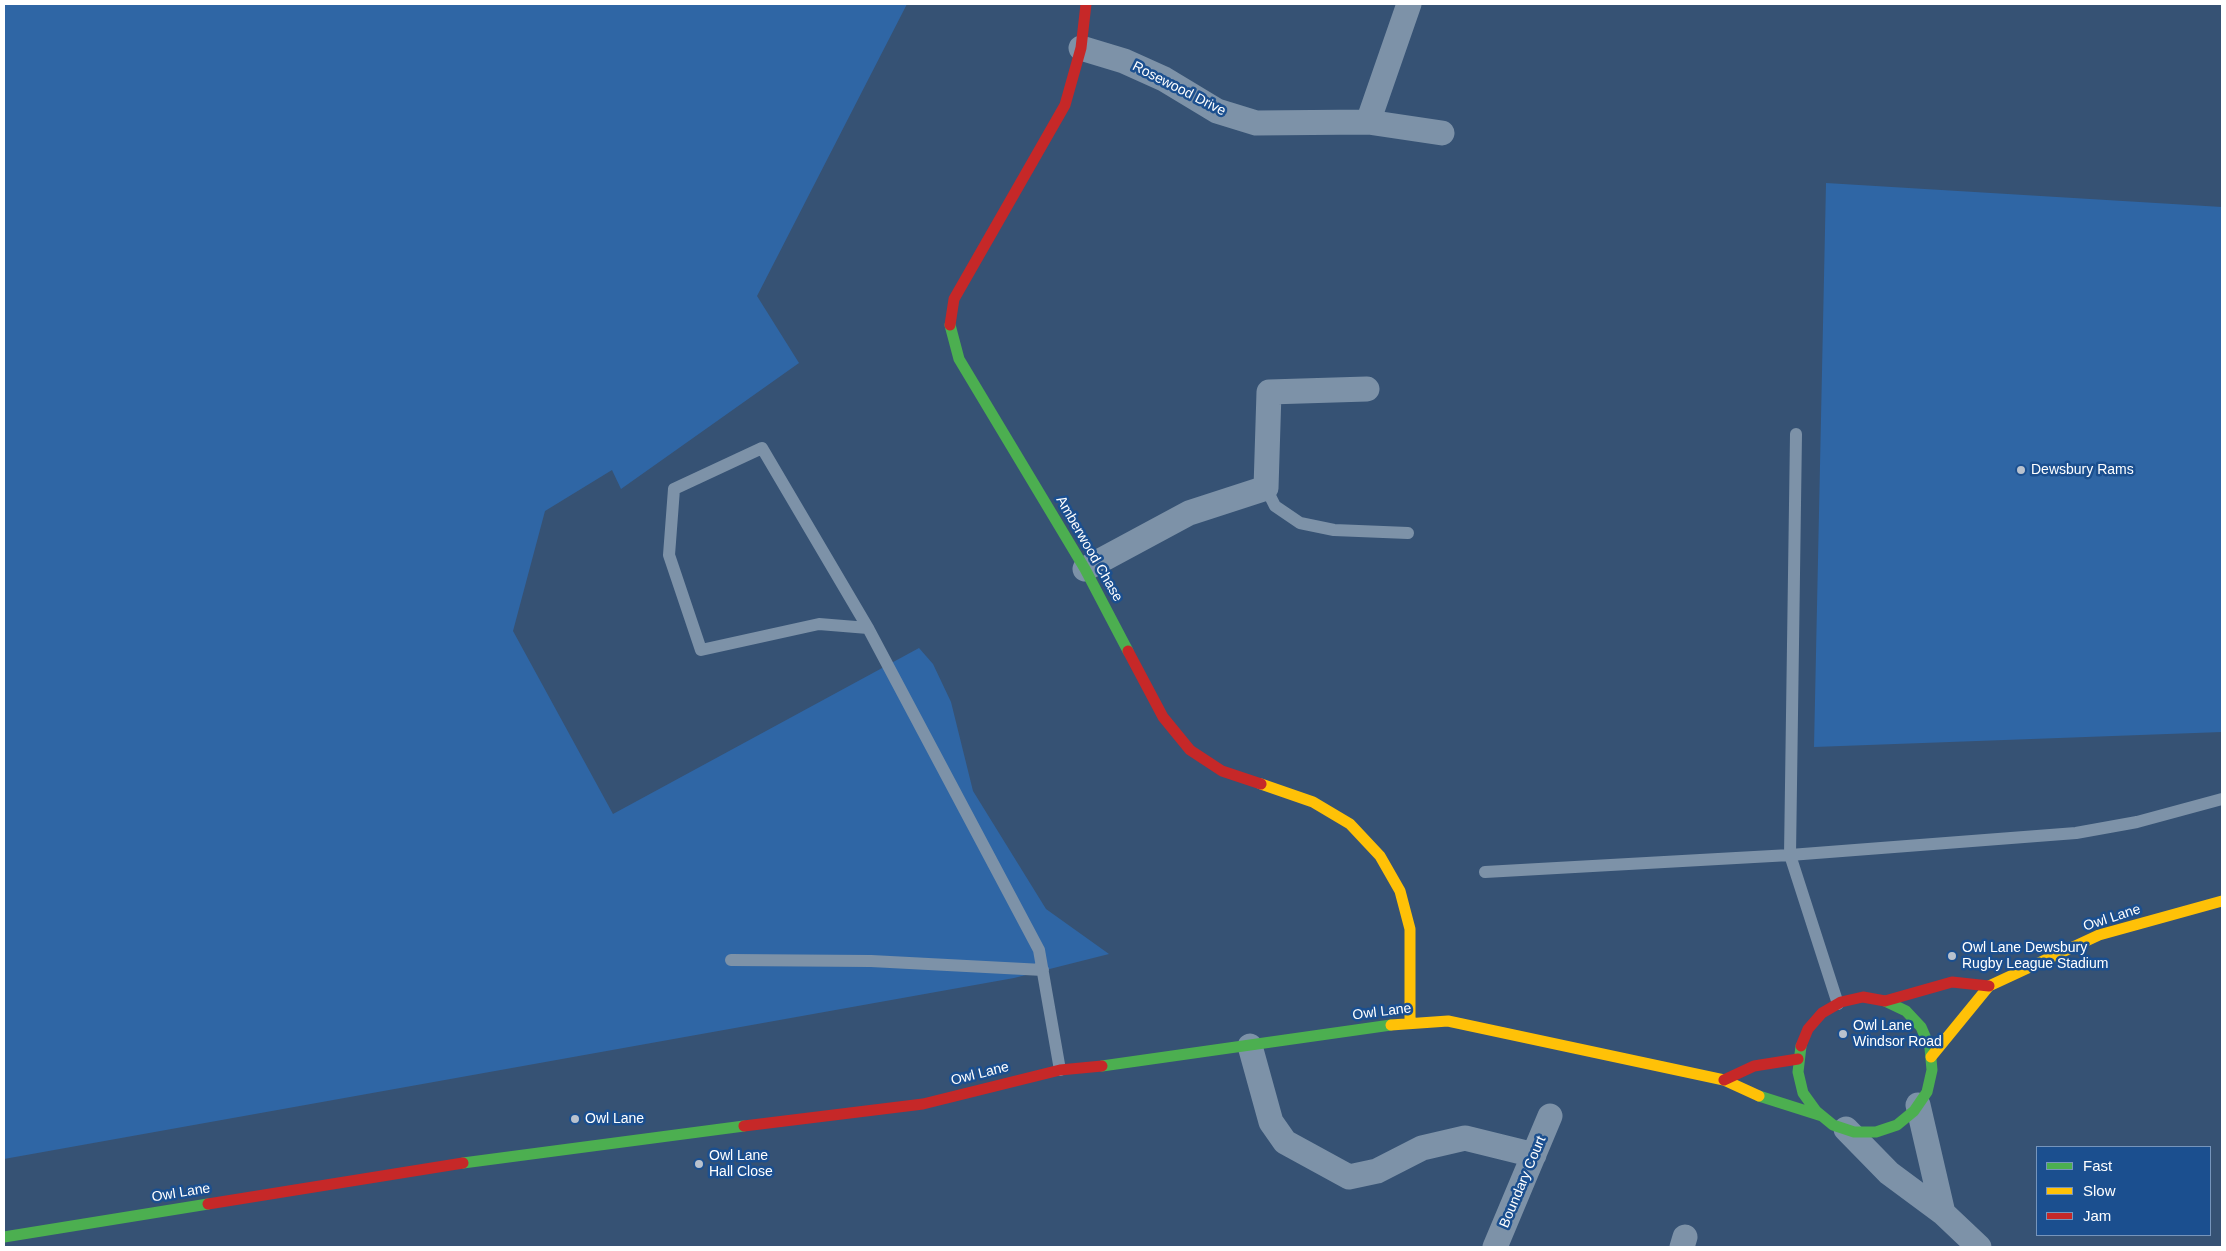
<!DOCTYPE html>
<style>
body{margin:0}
#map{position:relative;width:2226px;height:1251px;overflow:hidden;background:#365274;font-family:Arial,sans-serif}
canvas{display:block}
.frame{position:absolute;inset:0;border:5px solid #fff;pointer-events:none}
.legend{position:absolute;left:2036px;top:1146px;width:175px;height:90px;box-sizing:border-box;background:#1b4f8f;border:1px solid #7695bc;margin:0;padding:6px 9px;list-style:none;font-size:15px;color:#fff}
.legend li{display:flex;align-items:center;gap:10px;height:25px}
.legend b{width:25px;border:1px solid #7695bc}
</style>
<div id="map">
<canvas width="2226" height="1251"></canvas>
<div class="frame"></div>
<ul class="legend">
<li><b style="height:6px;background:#4caf50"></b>Fast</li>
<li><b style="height:6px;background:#ffc107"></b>Slow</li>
<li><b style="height:6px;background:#c62828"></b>Jam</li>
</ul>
</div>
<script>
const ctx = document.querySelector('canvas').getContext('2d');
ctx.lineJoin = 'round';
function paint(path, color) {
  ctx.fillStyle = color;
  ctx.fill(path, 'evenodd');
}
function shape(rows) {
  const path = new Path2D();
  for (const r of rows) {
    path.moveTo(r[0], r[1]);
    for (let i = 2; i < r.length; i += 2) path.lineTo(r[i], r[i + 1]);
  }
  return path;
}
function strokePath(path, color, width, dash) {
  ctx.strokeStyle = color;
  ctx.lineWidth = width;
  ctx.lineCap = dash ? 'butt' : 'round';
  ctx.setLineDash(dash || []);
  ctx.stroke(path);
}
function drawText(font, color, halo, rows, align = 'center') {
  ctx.font = font + ' Arial,sans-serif';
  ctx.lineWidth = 5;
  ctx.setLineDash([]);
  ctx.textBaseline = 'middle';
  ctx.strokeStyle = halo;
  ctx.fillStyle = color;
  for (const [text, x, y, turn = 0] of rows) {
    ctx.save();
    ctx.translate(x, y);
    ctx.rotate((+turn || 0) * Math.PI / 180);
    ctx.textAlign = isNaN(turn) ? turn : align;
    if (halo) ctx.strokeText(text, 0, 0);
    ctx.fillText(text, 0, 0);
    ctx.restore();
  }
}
const green = shape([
 [4,4,907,4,757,296,799,363,621,489,612,470,545,511,513,631,613,814,919,648,933,664,951,702,973,791,1046,909,1109,954,1014,978,4,1159],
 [1826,183,2222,207,2222,732,1814,747]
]);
const lane = shape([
 [1266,488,1275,506,1300,523,1334,530,1408,533],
 [868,628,819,624,701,650,669,555,674,489,762,448,868,628,1039,950,1060,1070],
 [1485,872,1790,855,1796,434],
 [731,960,871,961,1043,970],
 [1838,1004,1790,855,2076,833,2137,822,2222,799]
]);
const street = shape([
 [1081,48,1124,61,1164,79,1217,111,1256,123,1368,122,1409,4],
 [1368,122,1442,133],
 [1085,569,1189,513,1266,488,1269,392,1367,389],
 [1250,1046,1271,1122,1285,1142,1349,1177,1377,1171,1422,1148,1465,1138,1534,1155],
 [1918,1105,1943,1213],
 [1846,1129,1889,1173,1943,1213,1979,1247],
 [1495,1247,1550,1116],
 [1682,1247,1685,1237]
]);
const fast = shape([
 [950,325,959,359,1085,569,1128,651],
 [1801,1046,1798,1072,1803,1093,1816,1111,1833,1125,1854,1132,1876,1132,1897,1125,1914,1111,1927,1092,1932,1070,1930,1048,1921,1027,1906,1011,1885,1001],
 [1102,1066,1391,1025],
 [1759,1096,1822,1116],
 [463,1163,744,1126],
 [4,1237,208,1204]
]);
const slow = shape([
 [1261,784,1313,802,1350,824,1380,856,1400,891,1410,929,1410,1022],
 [1391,1025,1448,1021,1724,1080,1759,1096],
 [1931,1057,1989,986,2099,935,2222,901]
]);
const jam = shape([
 [950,325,954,299,1065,105,1081,48,1086,4],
 [1128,651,1163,717,1190,750,1222,771,1261,784],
 [1801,1046,1808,1029,1822,1013,1841,1002,1863,997,1885,1001,1952,982,1989,986],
 [1724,1080,1754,1066,1798,1059],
 [744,1126,923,1104,1060,1070,1102,1066],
 [208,1204,463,1163]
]);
const markers = [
 [2021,470,5,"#b9c2ce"],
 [1952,956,5,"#b9c2ce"],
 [1843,1034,5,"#b9c2ce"],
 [575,1119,5,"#b9c2ce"],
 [699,1164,5,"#b9c2ce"]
];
const streetNames = [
 ["Rosewood Drive",1179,89,27],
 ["Amberwood Chase",1089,549,60],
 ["Owl Lane",2112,918,-18],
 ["Owl Lane",1382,1012,-7],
 ["Owl Lane",980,1074,-14],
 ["Boundary Court",1523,1182,-67],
 ["Owl Lane",181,1193,-9]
];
const poiNames = [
 ["Dewsbury Rams",2031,470],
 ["Owl Lane Dewsbury",1962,948],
 ["Rugby League Stadium",1962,964],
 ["Owl Lane",1853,1026],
 ["Windsor Road",1853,1042],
 ["Owl Lane",585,1119],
 ["Owl Lane",709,1156],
 ["Hall Close",709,1172]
];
paint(green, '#2f66a5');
strokePath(lane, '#7d92a8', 12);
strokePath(street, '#7d92a8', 25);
strokePath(fast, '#4caf50', 11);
strokePath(slow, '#ffc107', 11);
strokePath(jam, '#c62828', 11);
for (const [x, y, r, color] of markers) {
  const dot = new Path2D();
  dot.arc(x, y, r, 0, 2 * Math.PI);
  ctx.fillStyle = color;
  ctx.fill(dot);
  strokePath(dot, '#1b4f8f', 2);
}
drawText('14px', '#fff', '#1b4f8f', streetNames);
drawText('14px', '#fff', '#1b4f8f', poiNames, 'left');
</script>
